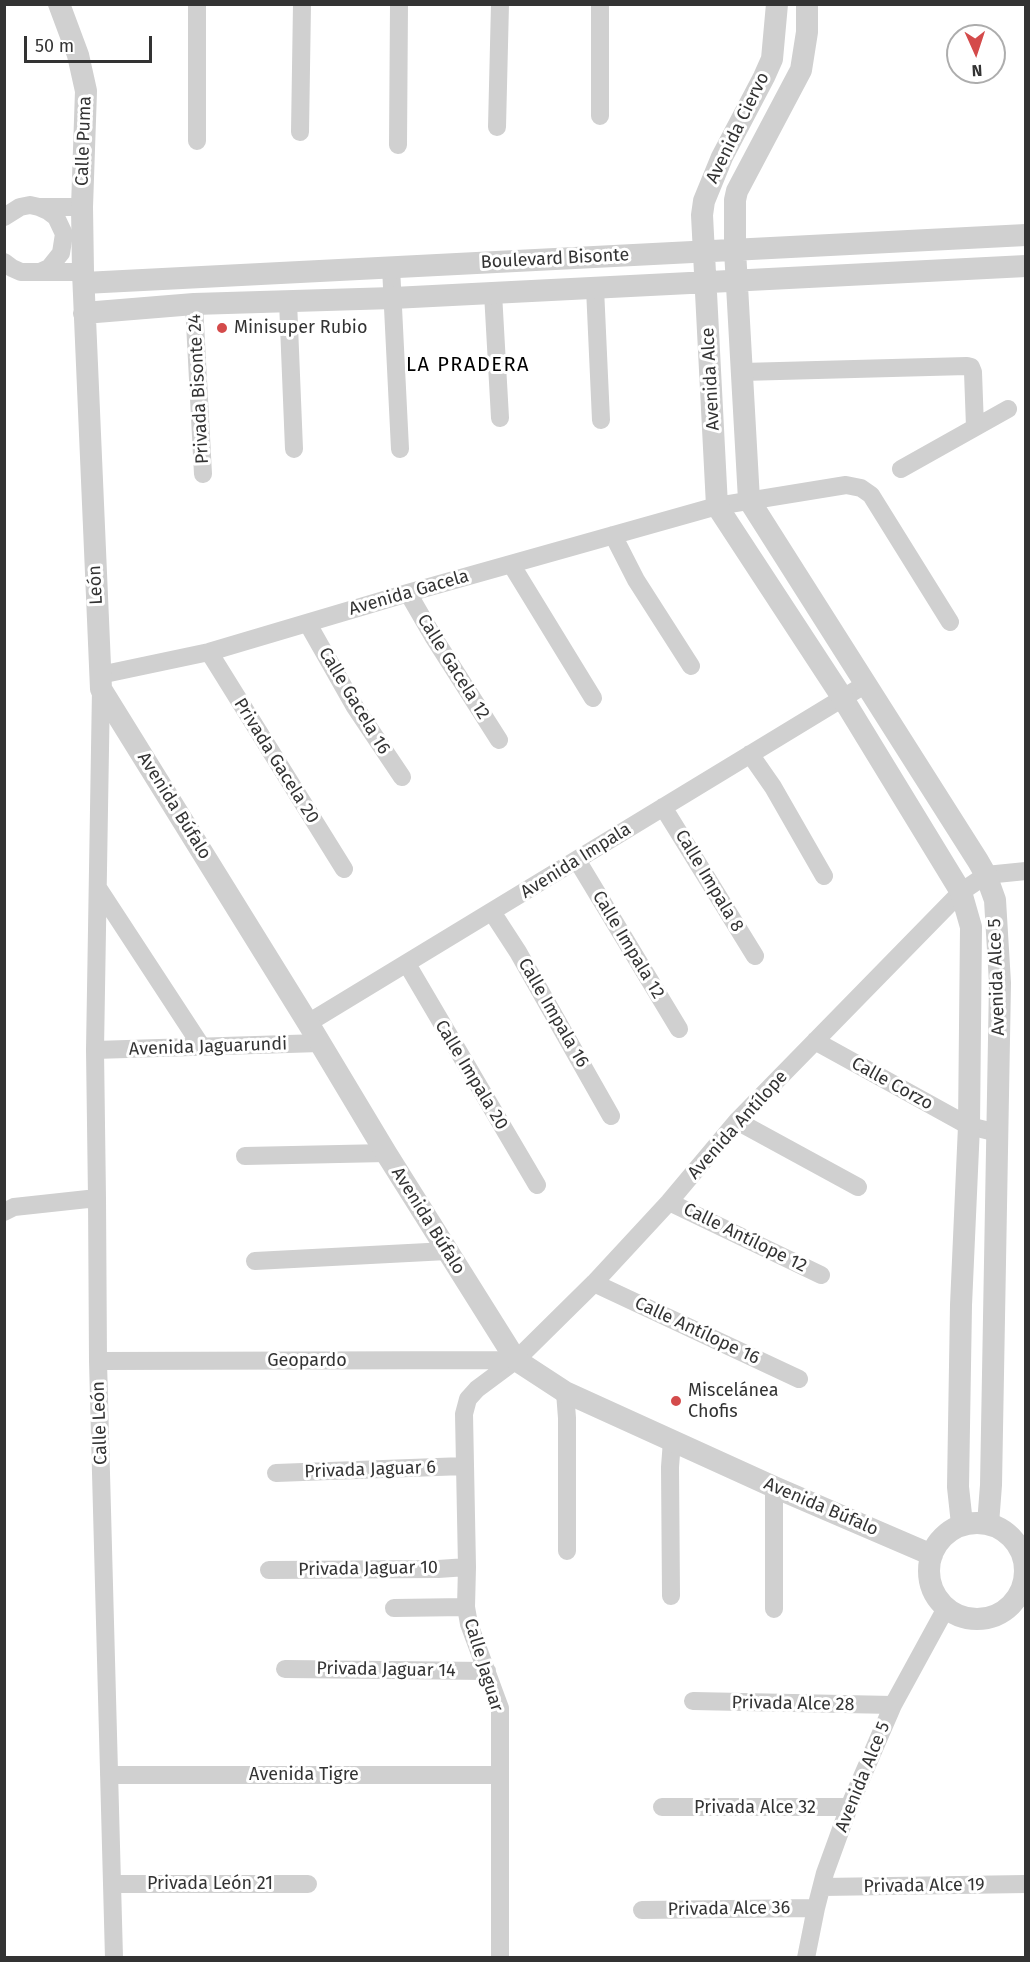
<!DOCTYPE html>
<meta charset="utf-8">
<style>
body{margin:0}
#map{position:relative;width:1030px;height:1962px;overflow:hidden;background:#fff;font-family:"Fira Sans",sans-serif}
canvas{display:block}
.frame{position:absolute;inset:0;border:6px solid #333;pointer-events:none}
.north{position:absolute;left:946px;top:24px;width:60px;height:60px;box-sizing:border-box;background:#fff;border:2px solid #adadad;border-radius:50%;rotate:177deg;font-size:16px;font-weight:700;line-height:24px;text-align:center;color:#333}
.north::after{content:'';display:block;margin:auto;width:21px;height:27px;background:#d44b4b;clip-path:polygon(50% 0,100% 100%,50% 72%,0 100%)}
.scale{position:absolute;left:24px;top:36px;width:128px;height:27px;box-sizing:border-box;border:3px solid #333;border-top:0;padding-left:8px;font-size:18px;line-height:21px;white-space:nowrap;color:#333;-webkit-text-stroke:4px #fff;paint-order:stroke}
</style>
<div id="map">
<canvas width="1030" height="1962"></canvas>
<div class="frame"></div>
<div class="north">N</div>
<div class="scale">50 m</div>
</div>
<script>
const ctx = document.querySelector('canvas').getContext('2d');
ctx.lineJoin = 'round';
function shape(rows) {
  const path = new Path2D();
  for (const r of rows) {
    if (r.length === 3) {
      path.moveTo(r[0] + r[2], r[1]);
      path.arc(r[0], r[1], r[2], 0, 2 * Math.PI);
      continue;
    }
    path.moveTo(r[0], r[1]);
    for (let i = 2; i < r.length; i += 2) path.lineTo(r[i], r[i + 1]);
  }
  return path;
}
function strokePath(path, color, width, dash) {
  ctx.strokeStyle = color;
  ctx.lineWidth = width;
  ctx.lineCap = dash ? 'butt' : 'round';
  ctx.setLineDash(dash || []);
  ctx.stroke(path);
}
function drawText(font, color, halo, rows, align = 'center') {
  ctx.font = font + ' "Fira Sans",sans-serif';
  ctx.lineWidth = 6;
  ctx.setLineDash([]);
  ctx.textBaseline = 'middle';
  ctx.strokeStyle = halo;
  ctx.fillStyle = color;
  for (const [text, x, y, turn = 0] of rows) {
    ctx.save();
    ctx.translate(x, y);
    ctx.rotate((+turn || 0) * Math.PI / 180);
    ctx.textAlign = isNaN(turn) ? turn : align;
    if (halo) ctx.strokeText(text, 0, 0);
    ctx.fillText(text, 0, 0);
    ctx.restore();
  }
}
const minor = shape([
 [600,116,600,4],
 [497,127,500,4],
 [300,132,302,4],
 [197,141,197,4],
 [398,145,399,4],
 [39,207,82,207],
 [4,217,20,207,30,205,39,207,48,211,56,217,64,234,61,253,49,268,40,272,21,272,12,268,4,262],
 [391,267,400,449],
 [40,272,83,272],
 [595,288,601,420],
 [493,293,500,418],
 [288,301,294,449],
 [194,304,203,474],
 [742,372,967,366,971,367,973,372,975,427],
 [901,469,1008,409],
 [613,535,636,580,691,666],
 [511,564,593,698],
 [408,593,434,638,499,740],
 [308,624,355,707,402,777],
 [209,652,344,869],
 [100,675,209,652,408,593,717,506,846,485,861,488,871,495,950,622],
 [101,689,95,1050,97,1198,98,1361,114,1958],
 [750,754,773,787,824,876],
 [663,807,755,956],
 [577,860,679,1029],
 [98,888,202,1047],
 [492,912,518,952,611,1116],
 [407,964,537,1185],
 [308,1023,866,684],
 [815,1041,969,1126,998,1133],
 [95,1050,320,1043],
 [737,1121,858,1187],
 [245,1156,386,1153],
 [669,1202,821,1275],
 [4,1212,14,1207,97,1198],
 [255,1261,447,1251],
 [594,1283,799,1379],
 [98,1361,516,1360],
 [565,1392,567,1418,567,1551],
 [276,1473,464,1466],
 [774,1487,774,1609],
 [269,1570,438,1569,467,1567],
 [671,1596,670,1467,672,1441],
 [394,1608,466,1607],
 [285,1669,487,1671],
 [693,1701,893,1705],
 [109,1775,499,1775],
 [662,1807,849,1807],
 [112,1884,308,1884],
 [822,1887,1026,1884],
 [642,1910,816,1908],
 [500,1958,500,1708,469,1624,466,1607,467,1567,464,1414,468,1399,477,1389,516,1360,594,1283,669,1202,737,1121,961,892,986,875,1026,871],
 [806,1958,816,1908,825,1873,849,1807,893,1705,946,1608]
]);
const tertiary = shape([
 [59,4,78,55,86,91,82,207,83,272,101,689,308,1023,386,1153,516,1360,565,1392,774,1487,932,1555],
 [777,4,772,59,764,77,722,157,704,201,702,215,717,506,842,697,961,892,971,927,969,1126,961,1305,958,1487,962,1524],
 [807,4,807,32,801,70,737,191,735,200,735,250,749,500,978,861,986,875,995,900,1000,983,991,1485,988,1524],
 [84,283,1026,235],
 [84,313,194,304,393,298,1026,266],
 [977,1571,48]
]);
const markers = [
 [222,328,6,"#d44b4b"],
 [676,1401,6,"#d44b4b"]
];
const streetNames = [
 ["Avenida Ciervo",738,128,-64],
 ["Calle Puma",84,141,-88],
 ["Boulevard Bisonte",555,259,-3],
 ["Avenida Alce",711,379,-93],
 ["Privada Bisonte 24",199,389,-93],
 ["León",96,585,-93],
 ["Avenida Gacela",409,593,-16],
 ["Calle Gacela 12",453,667,58],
 ["Calle Gacela 16",354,701,59],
 ["Privada Gacela 20",276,761,58],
 ["Avenida Búfalo",174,806,58],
 ["Avenida Impala",576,861,-32],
 ["Calle Impala 8",709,881,59],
 ["Calle Impala 12",628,945,59],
 ["Avenida Alce 5",997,977,-92],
 ["Calle Impala 16",553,1013,60],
 ["Avenida Jaguarundi",208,1047,-2],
 ["Calle Impala 20",471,1075,59],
 ["Calle Corzo",892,1084,29],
 ["Avenida Antílope",738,1125,-48],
 ["Avenida Búfalo",428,1221,58],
 ["Calle Antílope 12",745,1238,26],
 ["Calle Antílope 16",697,1331,25],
 ["Geopardo",307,1361],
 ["Calle León",100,1423,-92],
 ["Privada Jaguar 6",370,1470,-2],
 ["Avenida Búfalo",821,1507,23],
 ["Privada Jaguar 10",368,1569,-1],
 ["Calle Jaguar",483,1665,73],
 ["Privada Jaguar 14",386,1670,1],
 ["Privada Alce 28",793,1704,1],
 ["Avenida Tigre",304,1775],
 ["Avenida Alce 5",863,1777,-68],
 ["Privada Alce 32",755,1808],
 ["Privada León 21",210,1884],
 ["Privada Alce 19",924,1886,-1],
 ["Privada Alce 36",729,1909,-1]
];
const poiNames = [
 ["Minisuper Rubio",234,328],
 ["Miscelánea",688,1391],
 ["Chofis",688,1412]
];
const neighbourhoodNames = [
 ["LA PRADERA",468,365]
];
strokePath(minor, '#d0d0d0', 18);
strokePath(tertiary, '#d0d0d0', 22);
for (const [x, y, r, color] of markers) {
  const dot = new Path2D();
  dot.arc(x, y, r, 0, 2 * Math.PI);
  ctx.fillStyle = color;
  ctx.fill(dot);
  strokePath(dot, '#fff', 2);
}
drawText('18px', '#333', '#fff', streetNames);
drawText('18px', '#333', '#fff', poiNames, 'left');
ctx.letterSpacing = '1.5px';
drawText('20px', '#000', '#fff', neighbourhoodNames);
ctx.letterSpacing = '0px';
</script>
